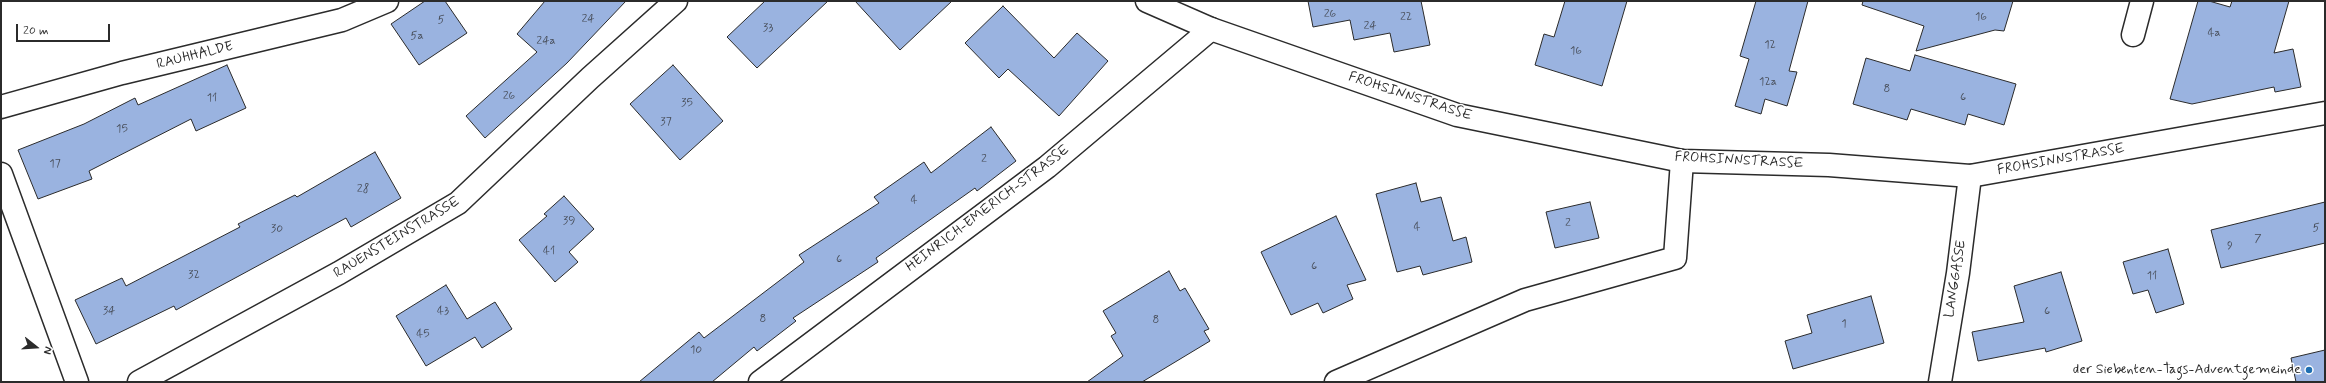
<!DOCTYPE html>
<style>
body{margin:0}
#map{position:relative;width:2326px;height:383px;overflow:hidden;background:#fff;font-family:Mynerve,sans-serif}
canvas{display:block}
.frame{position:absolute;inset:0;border:2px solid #2b2b2b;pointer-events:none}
.north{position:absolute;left:16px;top:327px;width:40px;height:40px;-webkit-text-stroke:3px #fff;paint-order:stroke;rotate:107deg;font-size:11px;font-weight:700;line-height:16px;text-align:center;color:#2b2b2b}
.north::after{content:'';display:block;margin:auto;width:14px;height:18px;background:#2b2b2b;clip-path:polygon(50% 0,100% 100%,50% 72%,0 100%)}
.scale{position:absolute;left:16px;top:24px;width:94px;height:18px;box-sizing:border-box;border:2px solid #2b2b2b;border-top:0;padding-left:5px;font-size:12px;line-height:14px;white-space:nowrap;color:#2b2b2b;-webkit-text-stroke:3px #fff;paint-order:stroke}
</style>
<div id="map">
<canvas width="2326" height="383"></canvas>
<div class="frame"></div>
<div class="north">N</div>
<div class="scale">20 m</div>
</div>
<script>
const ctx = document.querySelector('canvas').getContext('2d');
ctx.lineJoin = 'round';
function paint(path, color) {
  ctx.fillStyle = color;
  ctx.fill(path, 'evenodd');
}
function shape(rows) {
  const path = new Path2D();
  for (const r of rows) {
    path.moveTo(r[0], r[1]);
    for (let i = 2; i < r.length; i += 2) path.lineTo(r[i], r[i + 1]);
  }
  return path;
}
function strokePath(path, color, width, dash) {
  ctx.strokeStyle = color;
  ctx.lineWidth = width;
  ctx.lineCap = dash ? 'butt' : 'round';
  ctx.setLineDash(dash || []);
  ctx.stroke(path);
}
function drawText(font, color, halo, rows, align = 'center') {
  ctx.font = font + ' Mynerve,sans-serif';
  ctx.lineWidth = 3;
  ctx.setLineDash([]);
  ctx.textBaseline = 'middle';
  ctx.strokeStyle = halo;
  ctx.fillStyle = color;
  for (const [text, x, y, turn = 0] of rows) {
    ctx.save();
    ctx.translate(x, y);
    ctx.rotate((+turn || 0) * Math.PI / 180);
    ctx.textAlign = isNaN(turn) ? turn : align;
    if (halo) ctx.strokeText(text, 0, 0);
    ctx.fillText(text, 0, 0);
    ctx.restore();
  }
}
const building = shape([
 [425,1,445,1,467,33,419,65,391,24,425,1],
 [545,1,626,1,567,63,485,138,466,116,537,52,517,34,545,1],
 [765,1,828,1,757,68,727,37,765,1],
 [855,1,952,1,900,50,855,1],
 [1308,1,1421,1,1430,45,1394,52,1390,33,1354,40,1350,20,1313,27,1308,1],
 [1565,1,1627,1,1602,86,1535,65,1544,34,1554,37,1565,1],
 [1756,1,1808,1,1789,71,1797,72,1787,106,1765,99,1761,114,1735,106,1749,59,1740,56,1756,1],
 [1863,1,2013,1,2004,31,1995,30,1916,51,1924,26,1862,5,1863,1],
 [2198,1,2209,1,2230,7,2232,1,2289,1,2274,53,2293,49,2301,87,2275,92,2274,87,2192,104,2170,99,2198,1],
 [1003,6,1054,58,1077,33,1108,61,1059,116,1008,69,999,78,965,43,1003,6],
 [1915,55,2016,84,2004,125,1968,114,1965,125,1911,109,1907,120,1853,104,1866,58,1910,71,1915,55],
 [227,65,246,108,196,131,191,119,89,171,92,179,38,199,18,150,84,124,135,98,138,105,227,65],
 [673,65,723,121,680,160,630,104,673,65],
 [991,127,1016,161,977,191,975,188,876,258,878,262,793,318,796,321,757,351,754,347,712,382,639,382,699,332,704,338,804,262,799,255,879,203,874,197,924,162,931,173,991,127],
 [375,152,401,198,351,227,346,218,176,310,174,306,96,344,75,300,122,278,126,286,240,227,238,224,295,195,297,197,375,152],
 [1416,183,1421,202,1441,197,1453,241,1466,237,1472,262,1423,275,1420,266,1397,272,1376,194,1416,183],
 [564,196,594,229,569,252,578,262,555,282,519,240,547,216,544,214,564,196],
 [1590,202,1599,238,1555,248,1546,212,1590,202],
 [2325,202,2325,243,2221,268,2211,230,2325,202],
 [1336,216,1366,280,1347,285,1353,299,1323,313,1318,303,1291,315,1261,252,1336,216],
 [2168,249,2184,304,2156,313,2148,290,2133,294,2123,262,2168,249],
 [1169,271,1180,291,1185,288,1209,329,1204,331,1210,341,1142,382,1087,382,1123,356,1111,336,1116,333,1103,311,1169,271],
 [2061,272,2082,341,2046,352,2045,348,1978,361,1972,332,2024,322,2014,286,2061,272],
 [446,285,467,319,495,302,512,329,482,348,475,337,426,366,396,316,446,285],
 [1871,296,1884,343,1793,369,1785,341,1812,333,1807,315,1871,296],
 [2325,350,2325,382,2296,382,2291,358,2325,350]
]);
const minor = shape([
 [2133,35,2142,1],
 [1,107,122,73,342,20,387,1],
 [1,174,77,382],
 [139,382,339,273,458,203,590,78,676,1],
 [760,382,1047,167,1211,29],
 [1336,382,1525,300,1675,258,1682,161],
 [1940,382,1958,273,1970,176]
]);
const tertiary = shape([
 [1147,1,1211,29,1457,115,1682,161,1829,165,1970,176,2325,113]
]);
const markers = [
 [2309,370,4,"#1f6fb2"]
];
const numberNames = [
 ["26",1330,14],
 ["22",1406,17],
 ["16",1981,17],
 ["24",588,19],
 ["5",441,20],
 ["24",1370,26],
 ["33",768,28],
 ["4a",2214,33],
 ["5a",417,36],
 ["24a",546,41],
 ["12",1770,45],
 ["16",1576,51],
 ["12a",1768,82],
 ["8",1887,89],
 ["26",509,96],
 ["6",1963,97],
 ["11",212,98],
 ["35",687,103],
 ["37",666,122],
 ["15",122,129],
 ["2",984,159],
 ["17",55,164],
 ["28",363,189],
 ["4",914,200],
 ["39",569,221],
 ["2",1568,223],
 ["4",1417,227],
 ["5",2316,228],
 ["30",277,229],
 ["7",2258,239],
 ["9",2230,246],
 ["41",549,251],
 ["6",839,259],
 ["6",1314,266],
 ["32",194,275],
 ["11",2152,276],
 ["34",109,311],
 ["43",443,311],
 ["6",2047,311],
 ["8",763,319],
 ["8",1156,320],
 ["1",1844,324],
 ["45",423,334],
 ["10",696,350]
];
const streetNames = [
 ["RAUHHALDE",195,56,-14],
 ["FROHSINNSTRASSE",1410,97,18],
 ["FROHSINNSTRASSE",2061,160,-10],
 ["FROHSINNSTRASSE",1739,161,3],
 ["HEINRICH-EMERICH-STRASSE",988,209,-37],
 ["RAUENSTEINSTRASSE",397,238,-31],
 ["LANGGASSE",1956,279,-81]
];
const poiNames = [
 ["der Siebenten-Tags-Adventgemeinde",2301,370]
];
paint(building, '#9ab3e0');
strokePath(building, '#2b2b2b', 1);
strokePath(minor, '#2b2b2b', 25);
strokePath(tertiary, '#2b2b2b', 25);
strokePath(minor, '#fff', 22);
strokePath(tertiary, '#fff', 22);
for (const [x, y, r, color] of markers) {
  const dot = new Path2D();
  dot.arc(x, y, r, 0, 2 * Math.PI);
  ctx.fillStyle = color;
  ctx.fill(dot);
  strokePath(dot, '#fff', 1.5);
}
drawText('12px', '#474d58', null, numberNames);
drawText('14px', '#2b2b2b', '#fff', streetNames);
drawText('14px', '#2b2b2b', '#fff', poiNames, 'right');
</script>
